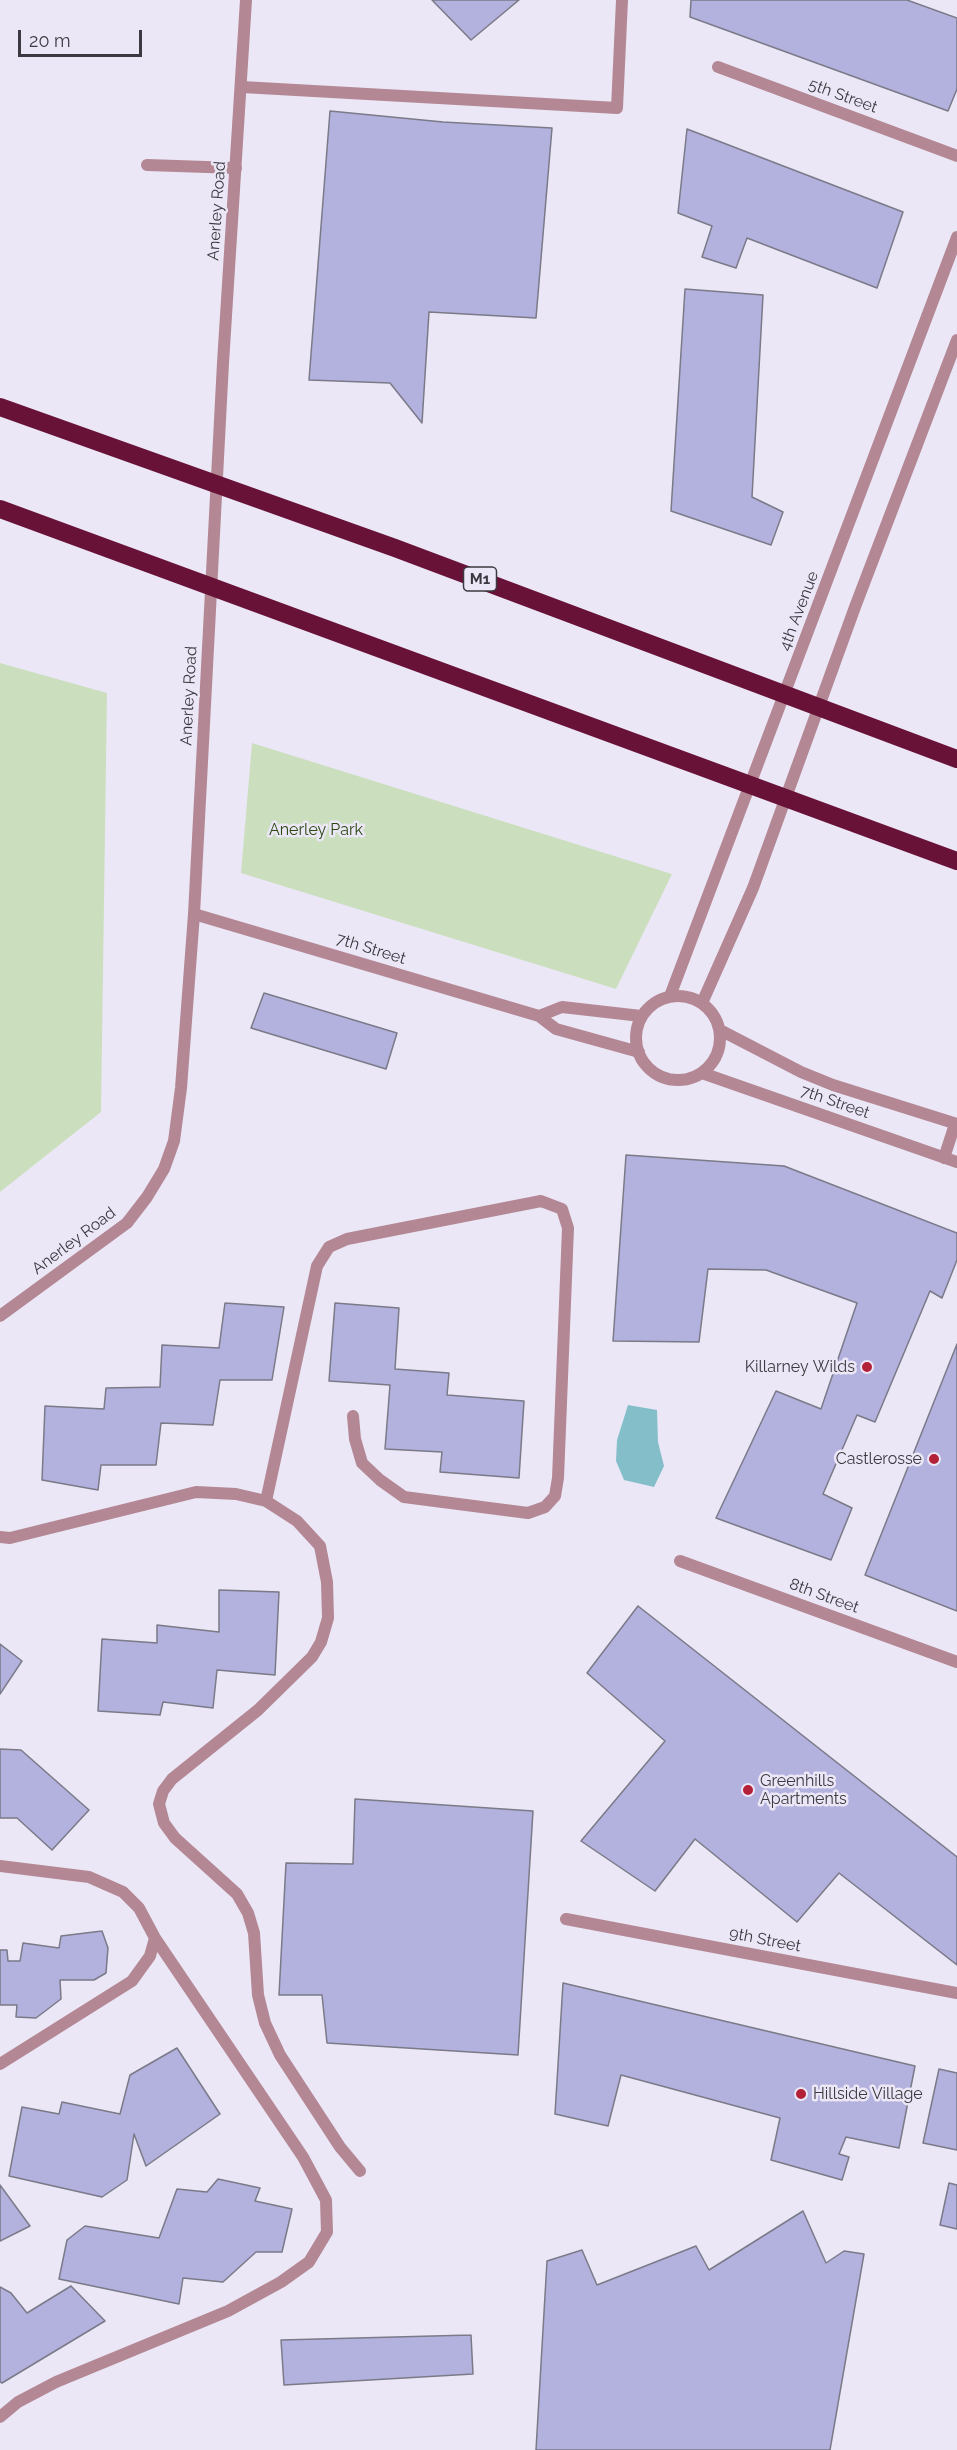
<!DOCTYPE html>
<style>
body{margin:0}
#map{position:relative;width:957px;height:2450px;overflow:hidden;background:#ece7f7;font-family:Raleway,sans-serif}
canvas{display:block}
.scale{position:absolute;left:18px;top:30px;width:124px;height:27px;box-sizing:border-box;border:3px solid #3c3a40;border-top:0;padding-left:8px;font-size:18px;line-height:21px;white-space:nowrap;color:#3c3a40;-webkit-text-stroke:4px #ece7f7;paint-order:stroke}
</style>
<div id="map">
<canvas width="957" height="2450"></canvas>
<div class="scale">20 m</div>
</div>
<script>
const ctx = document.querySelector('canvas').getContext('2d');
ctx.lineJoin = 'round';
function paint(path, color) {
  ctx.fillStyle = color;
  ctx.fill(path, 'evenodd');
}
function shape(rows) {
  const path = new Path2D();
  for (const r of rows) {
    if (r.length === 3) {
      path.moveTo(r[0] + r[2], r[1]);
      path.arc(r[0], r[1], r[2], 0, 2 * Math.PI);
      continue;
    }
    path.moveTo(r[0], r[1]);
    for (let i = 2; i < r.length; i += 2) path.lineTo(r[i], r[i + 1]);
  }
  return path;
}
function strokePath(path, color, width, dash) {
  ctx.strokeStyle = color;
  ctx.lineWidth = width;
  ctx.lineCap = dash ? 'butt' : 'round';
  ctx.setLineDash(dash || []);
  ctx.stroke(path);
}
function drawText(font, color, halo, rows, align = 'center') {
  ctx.font = font + ' Raleway,sans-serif';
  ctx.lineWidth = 5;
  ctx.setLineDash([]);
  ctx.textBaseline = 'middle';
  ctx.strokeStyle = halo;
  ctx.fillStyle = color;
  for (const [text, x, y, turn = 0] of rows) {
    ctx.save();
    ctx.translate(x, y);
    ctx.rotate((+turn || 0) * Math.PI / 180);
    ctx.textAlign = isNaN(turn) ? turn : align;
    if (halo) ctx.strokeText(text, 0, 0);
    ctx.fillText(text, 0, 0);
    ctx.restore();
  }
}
const green = shape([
 [0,663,107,693,101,1112,0,1192],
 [252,743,672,874,616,989,241,873]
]);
const water = shape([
 [628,1405,657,1410,658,1442,664,1466,654,1487,624,1480,616,1461,617,1440]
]);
const building = shape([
 [432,0,519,0,471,40,432,0],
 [691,0,907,0,957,18,957,89,948,111,690,17,691,0],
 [330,111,443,122,552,128,536,318,429,312,422,423,390,383,309,380,330,111],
 [687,129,903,212,877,288,747,238,736,268,702,257,712,226,678,213,687,129],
 [685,289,763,295,752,497,783,512,771,545,671,511,685,289],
 [264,993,397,1033,386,1069,251,1028,264,993],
 [626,1155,784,1166,957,1233,957,1260,942,1298,930,1291,875,1422,857,1415,823,1494,852,1508,831,1560,716,1518,776,1391,821,1409,857,1303,766,1270,708,1269,699,1342,613,1341,626,1155],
 [225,1303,284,1307,272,1380,220,1380,213,1425,161,1423,156,1465,101,1465,98,1490,42,1480,45,1406,104,1409,106,1388,160,1387,162,1345,219,1348,225,1303],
 [335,1303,399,1308,395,1369,449,1373,447,1395,524,1401,519,1478,440,1472,442,1452,385,1449,390,1385,329,1381,335,1303],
 [957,1344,957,1611,865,1575,957,1344],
 [219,1590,279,1592,275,1675,217,1670,213,1708,163,1702,160,1715,98,1711,102,1639,157,1643,157,1625,219,1632,219,1590],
 [638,1606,957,1857,957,1965,839,1873,797,1922,695,1839,655,1891,581,1841,665,1741,587,1673,638,1606],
 [0,1644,22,1661,0,1694,0,1644],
 [0,1749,21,1750,89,1810,52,1850,17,1818,0,1818,0,1749],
 [355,1799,533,1811,518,2055,327,2043,322,1995,279,1995,286,1863,353,1864,355,1799],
 [102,1931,108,1948,106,1973,94,1980,60,1980,61,1999,36,2018,16,2017,17,2005,0,2005,0,1950,7,1950,8,1961,20,1961,23,1943,59,1948,61,1936,102,1931],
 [563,1983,915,2066,899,2148,846,2137,839,2154,849,2157,842,2180,771,2160,780,2118,621,2075,608,2126,555,2114,563,1983],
 [177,2048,220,2114,146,2166,134,2134,127,2180,102,2197,9,2176,22,2107,59,2114,62,2102,120,2114,130,2075,177,2048],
 [939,2069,957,2073,957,2150,923,2143,939,2069],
 [218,2179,260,2188,255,2201,292,2209,282,2252,256,2252,223,2282,183,2278,179,2304,59,2279,67,2240,85,2226,159,2238,177,2189,207,2192,218,2179],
 [949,2183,957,2185,957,2229,940,2225,949,2183],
 [0,2185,30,2226,0,2241,0,2185],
 [803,2211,826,2263,844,2251,864,2254,830,2450,536,2450,547,2261,582,2250,597,2285,696,2246,709,2270,803,2211],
 [71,2286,105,2321,2,2383,0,2382,0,2287,11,2293,27,2313,71,2286],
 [471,2335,473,2374,284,2385,281,2340,471,2335]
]);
const service = shape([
 [242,87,617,108,622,0],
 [147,165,236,168],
 [266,1501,317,1266,329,1247,347,1239,541,1201,562,1209,568,1228,558,1478,555,1496,545,1507,528,1513,404,1497,380,1480,362,1463,355,1439,353,1416],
 [0,1537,10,1538,196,1492,236,1494,266,1501,297,1521,320,1546,327,1582,328,1618,321,1642,312,1657,258,1710,172,1779,163,1791,159,1804,164,1823,175,1838,237,1894,248,1913,254,1933,258,1995,265,2023,280,2055,340,2147,360,2171],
 [0,1866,89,1877,123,1892,139,1908,155,1938,150,1956,132,1981,0,2064],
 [0,2417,18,2402,56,2382,228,2311,281,2282,309,2262,327,2232,326,2200,303,2157,155,1938]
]);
const minor = shape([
 [718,67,957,156],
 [670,996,957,237],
 [702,1003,753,888,855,607,957,340],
 [0,1316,127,1223,147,1197,164,1169,174,1141,181,1088,194,914],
 [680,1561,957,1662],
 [566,1919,957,1993]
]);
const tertiary = shape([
 [246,0,223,363,194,914,539,1016,556,1029,639,1052],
 [678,1038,42],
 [539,1016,562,1007,641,1016],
 [720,1030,801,1072,833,1085,957,1124],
 [702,1073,957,1162],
 [944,1158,955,1124]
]);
const motorway = shape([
 [0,407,395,548,957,759],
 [0,509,957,861]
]);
const markers = [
 [867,1367,6,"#b32138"],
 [934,1459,6,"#b32138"],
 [748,1790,6,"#b32138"],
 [801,2094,6,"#b32138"]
];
const shields = [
 [480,579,33]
];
const shieldNames = [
 ["M1",480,579]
];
const streetNames = [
 ["5th Street",843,96,20],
 ["Anerley Road",217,211,-86],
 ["4th Avenue",799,611,-69],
 ["Anerley Road",189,696,-87],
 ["7th Street",371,949,17],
 ["7th Street",835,1102,19],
 ["Anerley Road",74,1241,-37],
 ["8th Street",824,1596,20],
 ["9th Street",765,1940,11]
];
const parkNames = [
 ["Anerley Park",316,830]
];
const poiNames = [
 ["Killarney Wilds",855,1367],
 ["Castlerosse",922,1459],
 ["Greenhills",760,1781,"left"],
 ["Apartments",760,1799,"left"],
 ["Hillside Village",813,2094,"left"]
];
paint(green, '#cbdfbf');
paint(water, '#84bfc9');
paint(building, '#b3b1dd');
strokePath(building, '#7a7a88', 1.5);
strokePath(service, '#b38894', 12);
strokePath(minor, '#b38894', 12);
strokePath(tertiary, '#b38894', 12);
strokePath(motorway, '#681237', 18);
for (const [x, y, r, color] of markers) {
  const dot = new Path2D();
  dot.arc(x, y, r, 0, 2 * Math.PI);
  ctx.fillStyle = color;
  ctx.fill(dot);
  strokePath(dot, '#ece7f7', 2);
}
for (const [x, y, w] of shields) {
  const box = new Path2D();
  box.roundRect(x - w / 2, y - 12, w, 24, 4.5);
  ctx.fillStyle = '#ece7f7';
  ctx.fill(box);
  strokePath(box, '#3c3a40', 1.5);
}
drawText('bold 15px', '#3c3a40', null, shieldNames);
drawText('16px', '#3c3a40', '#ece7f7', streetNames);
drawText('16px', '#2a490e', '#ece7f7', parkNames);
drawText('16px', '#3c3a40', '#ece7f7', poiNames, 'right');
</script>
